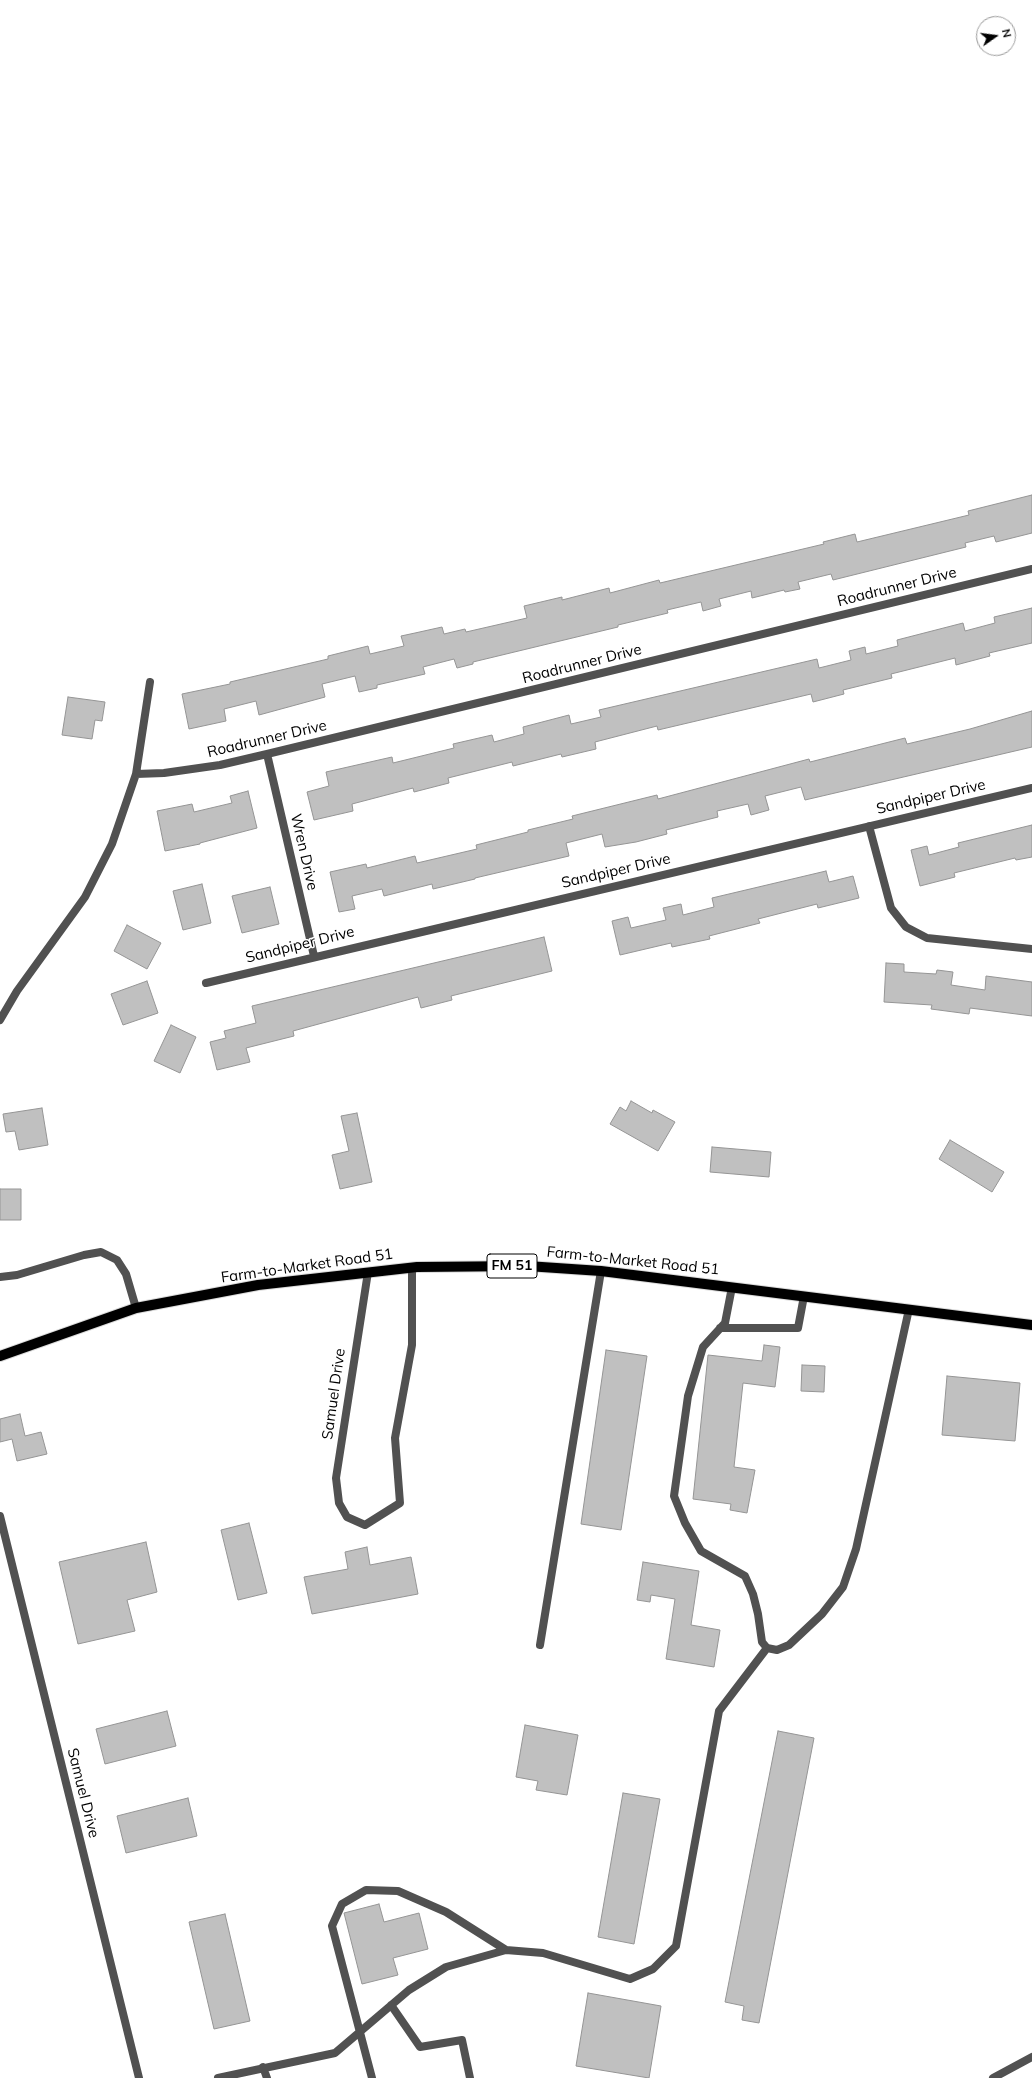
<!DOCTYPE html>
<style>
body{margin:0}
#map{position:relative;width:1032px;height:2078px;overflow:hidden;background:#fff;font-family:Mulish,sans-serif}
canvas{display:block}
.north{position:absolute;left:976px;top:16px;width:40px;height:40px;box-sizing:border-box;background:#fff;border:1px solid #999;border-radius:50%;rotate:76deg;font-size:11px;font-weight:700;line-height:16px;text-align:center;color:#000}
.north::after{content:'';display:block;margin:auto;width:14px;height:18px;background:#000;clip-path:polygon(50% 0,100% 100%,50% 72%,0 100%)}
</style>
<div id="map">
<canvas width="1032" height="2078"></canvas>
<div class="north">N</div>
</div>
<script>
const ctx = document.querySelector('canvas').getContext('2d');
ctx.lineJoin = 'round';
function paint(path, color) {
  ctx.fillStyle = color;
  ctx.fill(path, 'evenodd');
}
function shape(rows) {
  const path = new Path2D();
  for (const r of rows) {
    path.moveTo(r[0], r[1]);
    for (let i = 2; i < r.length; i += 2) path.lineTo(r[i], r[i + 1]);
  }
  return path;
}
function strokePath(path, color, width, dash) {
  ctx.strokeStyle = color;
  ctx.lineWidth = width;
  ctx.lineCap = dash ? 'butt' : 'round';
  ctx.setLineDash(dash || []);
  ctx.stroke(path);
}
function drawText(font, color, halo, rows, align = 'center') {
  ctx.font = font + ' Mulish,sans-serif';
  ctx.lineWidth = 3;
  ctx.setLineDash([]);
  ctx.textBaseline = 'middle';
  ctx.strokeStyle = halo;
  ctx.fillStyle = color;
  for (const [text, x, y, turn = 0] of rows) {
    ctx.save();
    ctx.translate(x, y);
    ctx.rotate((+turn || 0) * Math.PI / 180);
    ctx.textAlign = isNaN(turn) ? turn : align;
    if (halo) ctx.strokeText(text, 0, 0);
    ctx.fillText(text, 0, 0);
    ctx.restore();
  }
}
const building = shape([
 [1032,495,1032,533,996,542,994,536,965,543,966,547,833,580,831,574,798,582,800,589,785,592,784,590,752,598,751,591,719,599,721,606,703,611,701,602,667,610,668,613,618,625,618,627,473,662,473,664,457,668,454,659,423,667,425,674,377,685,377,688,359,692,355,676,322,684,325,697,259,715,256,701,224,709,226,721,189,729,182,694,230,684,230,682,328,659,328,656,368,646,370,654,404,646,401,636,415,633,442,627,444,634,465,629,466,632,527,618,524,606,562,597,562,600,609,588,610,593,659,580,660,583,824,544,823,542,855,534,857,542,969,515,968,511,1032,495],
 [1032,608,1032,643,989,653,990,656,956,665,955,658,891,674,892,678,843,690,844,694,813,702,811,694,658,730,657,726,595,742,596,749,562,757,561,754,513,766,512,762,448,778,449,783,414,792,413,788,352,804,353,811,314,820,307,792,329,786,326,772,392,757,393,763,454,748,453,744,492,735,494,742,524,734,523,727,569,715,571,724,601,717,599,710,817,659,819,668,851,660,849,651,865,647,866,654,898,646,897,640,963,623,965,631,995,623,994,617,1032,608],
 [68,697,105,702,102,721,95,720,92,739,62,735,68,697],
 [1032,711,1032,747,805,800,801,787,765,796,769,810,751,815,748,804,717,811,718,817,666,830,667,834,636,842,605,847,602,834,566,843,569,856,475,878,475,879,433,889,432,884,384,896,382,889,352,896,355,909,339,912,330,872,366,864,367,868,415,856,417,863,477,849,476,845,528,832,528,830,573,819,572,816,657,795,658,799,809,759,810,762,905,738,907,744,970,729,1032,711],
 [248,791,257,828,200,843,200,844,165,851,157,811,192,804,194,812,232,803,230,796,248,791],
 [1032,825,1032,857,1016,860,1015,858,954,873,955,877,920,886,911,850,927,846,929,855,959,847,958,843,1032,825],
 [826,871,829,882,853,876,859,898,818,908,817,904,758,919,760,923,709,936,710,939,672,947,671,943,620,955,612,921,628,917,631,928,666,920,663,908,681,904,683,915,714,907,712,898,826,871],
 [202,884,211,923,183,930,173,891,202,884],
 [270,887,279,924,242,933,232,896,270,887],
 [127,925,161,943,147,969,114,951,127,925],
 [544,937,552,971,451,996,452,1000,421,1008,418,997,293,1031,294,1036,246,1048,250,1062,217,1070,210,1042,226,1038,224,1031,256,1023,252,1006,544,937],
 [886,963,904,964,904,972,936,974,937,970,953,972,951,985,985,990,986,976,1032,982,1032,1016,970,1008,969,1014,931,1009,932,1005,884,1002,886,963],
 [147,981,158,1013,123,1025,111,994,147,981],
 [171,1025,196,1037,180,1073,154,1061,171,1025],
 [631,1101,652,1113,653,1110,675,1122,658,1151,610,1124,620,1107,626,1111,631,1101],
 [42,1108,48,1145,19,1150,15,1131,6,1132,3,1114,42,1108],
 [357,1113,372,1182,340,1189,332,1155,349,1151,341,1116,357,1113],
 [950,1140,1004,1172,992,1192,939,1159,950,1140],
 [712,1147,771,1152,769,1177,710,1172,712,1147],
 [0,1189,21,1189,21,1220,0,1220,0,1189],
 [764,1345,780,1347,775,1387,743,1383,734,1467,755,1470,747,1513,730,1510,731,1504,693,1499,708,1355,762,1361,764,1345],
 [606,1350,647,1356,621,1530,581,1524,606,1350],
 [802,1365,825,1366,824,1392,801,1391,802,1365],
 [947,1376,1020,1383,1015,1441,942,1435,947,1376],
 [20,1414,25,1436,41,1432,47,1454,17,1461,12,1439,0,1442,0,1419,20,1414],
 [249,1523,267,1593,238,1600,221,1530,249,1523],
 [146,1542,157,1592,127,1600,135,1631,78,1644,59,1562,146,1542],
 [367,1547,370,1565,411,1557,418,1594,312,1614,304,1577,348,1569,345,1552,367,1547],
 [643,1562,699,1571,691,1625,720,1630,714,1667,666,1659,675,1599,651,1595,650,1602,637,1600,643,1562],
 [167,1711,176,1746,105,1764,96,1729,167,1711],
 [525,1725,578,1735,567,1795,536,1790,538,1781,516,1777,525,1725],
 [778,1731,814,1738,759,2023,742,2020,744,2006,725,2002,778,1731],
 [623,1793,660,1799,634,1944,598,1937,623,1793],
 [188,1798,197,1836,126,1853,117,1816,188,1798],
 [379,1904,384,1922,419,1913,428,1949,393,1958,398,1975,362,1984,344,1913,379,1904],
 [225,1914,250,2021,214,2029,189,1922,225,1914],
 [588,1993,661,2006,649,2078,576,2066,588,1993]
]);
const lane = shape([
 [368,1272,336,1478,339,1503,347,1517,365,1525,400,1503,395,1438,412,1345,412,1267],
 [732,1287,725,1323,703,1347,688,1396,674,1496,685,1523,701,1551,745,1576,753,1594,758,1614,762,1642,767,1648,777,1650,789,1645,822,1614,843,1587,856,1549,909,1309],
 [720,1328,798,1328,804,1296],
 [540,1645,601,1271],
 [391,2005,420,2047,462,2040,470,2078],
 [263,2067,267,2078],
 [218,2078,335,2053,409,1990,446,1967,506,1950,543,1953,630,1979,653,1969,676,1946,719,1711,767,1648],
 [372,2078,332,1926,342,1904,366,1890,398,1891,446,1912,506,1950],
 [993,2078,1032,2057]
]);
const street = shape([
 [267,754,314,956],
 [136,774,164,773,220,765,267,754,1032,569],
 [869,826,891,908,906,927,927,938,1032,949],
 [206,983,1032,788],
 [0,1020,17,991,85,897,112,844,136,774,150,682],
 [0,1277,17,1275,84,1255,101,1252,117,1260,126,1274,136,1308],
 [0,1516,139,2078]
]);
const primary = shape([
 [0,1356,136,1308,258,1285,417,1267,527,1266,601,1271,1032,1325]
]);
const shields = [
 [512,1266,50]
];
const shieldNames = [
 ["FM 51",512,1266]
];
const streetNames = [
 ["Roadrunner Drive",897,587,-14],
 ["Roadrunner Drive",582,664,-14],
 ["Roadrunner Drive",267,739,-13],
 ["Sandpiper Drive",931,797,-13],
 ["Wren Drive",304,852,77],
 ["Sandpiper Drive",616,871,-13],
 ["Sandpiper Drive",300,945,-14],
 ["Farm-to-Market Road 51",633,1261,6],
 ["Farm-to-Market Road 51",307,1266,-8],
 ["Samuel Drive",334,1394,-82],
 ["Samuel Drive",83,1793,76]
];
paint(building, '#c0c0c0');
strokePath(building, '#959595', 1);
strokePath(primary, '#dbdbdb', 12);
strokePath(lane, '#515151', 8);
strokePath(street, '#515151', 8);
strokePath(primary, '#000', 10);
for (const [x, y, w] of shields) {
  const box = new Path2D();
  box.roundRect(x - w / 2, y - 12, w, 24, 3);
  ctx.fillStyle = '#fff';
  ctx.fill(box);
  strokePath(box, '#000', 1);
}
drawText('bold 14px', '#000', null, shieldNames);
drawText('15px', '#000', '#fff', streetNames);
</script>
